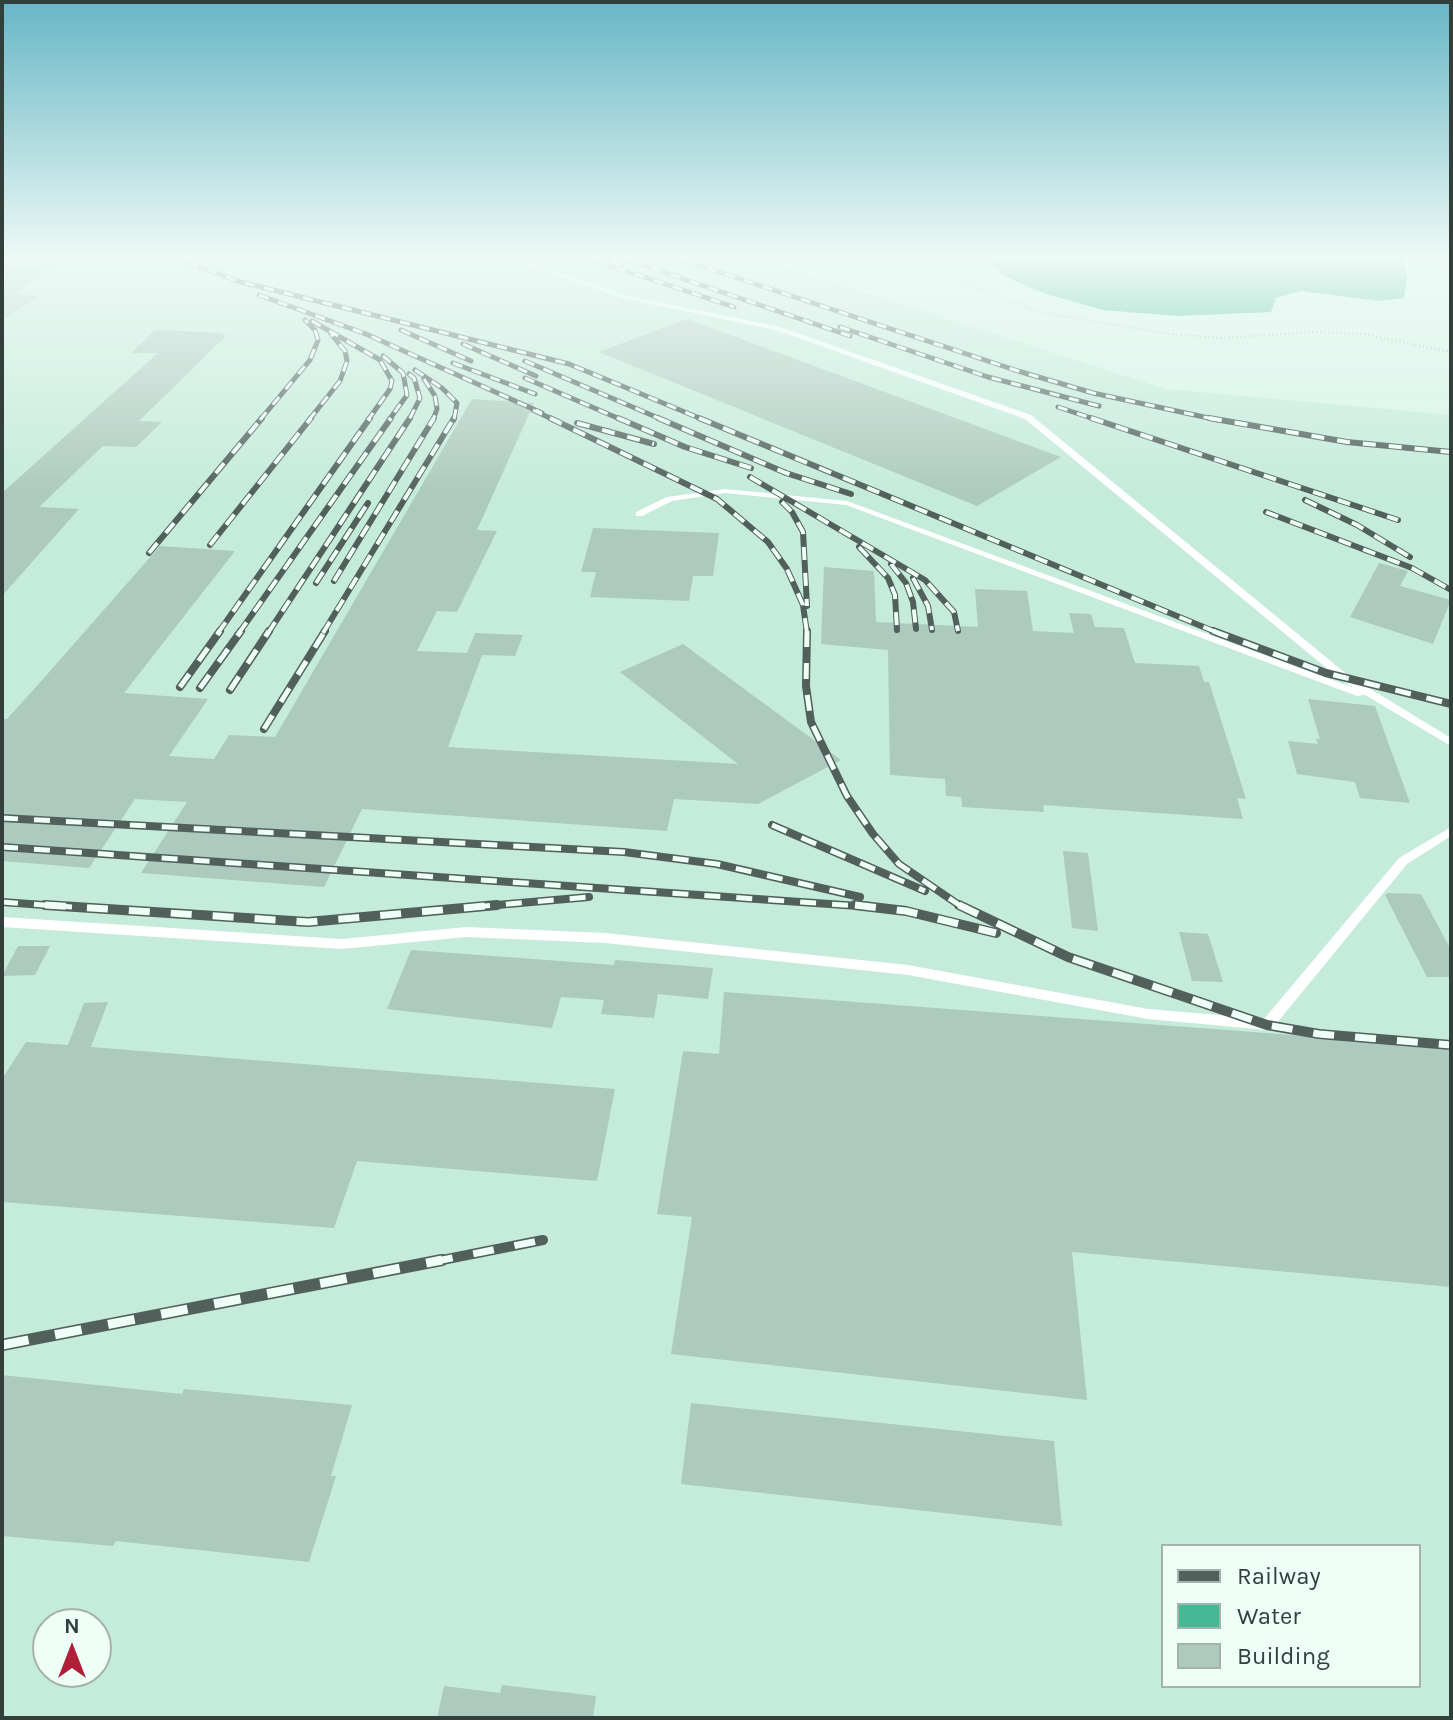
<!DOCTYPE html>
<style>
body{margin:0}
#map{position:relative;width:1453px;height:1720px;overflow:hidden;background:#d7f5e8;font-family:Karla,sans-serif}
canvas{display:block}
.frame{position:absolute;inset:0;border:4px solid #333f3a;pointer-events:none}
.legend{position:absolute;left:1161px;top:1544px;width:260px;height:144px;box-sizing:border-box;background:#edfff7;border:2px solid #a3b2ab;margin:0;padding:10px 14px;list-style:none;font-size:24px;color:#333f3a}
.legend li{display:flex;align-items:center;gap:16px;height:40px}
.legend b{width:40px;border:2px solid #a3b2ab}
.north{position:absolute;left:32px;top:1608px;width:80px;height:80px;box-sizing:border-box;background:#edfff7;border:2px solid #a3b2ab;border-radius:50%;rotate:0deg;font-size:22px;font-weight:700;line-height:32px;text-align:center;color:#333f3a}
.north::after{content:'';display:block;margin:auto;width:28px;height:36px;background:#b11e37;clip-path:polygon(50% 0,100% 100%,50% 72%,0 100%)}
</style>
<div id="map">
<canvas width="1453" height="1720"></canvas>
<div class="frame"></div>
<ul class="legend">
<li><b style="height:10px;background:#51605a"></b>Railway</li>
<li><b style="height:22px;background:#45b894"></b>Water</li>
<li><b style="height:22px;background:#adcabe"></b>Building</li>
</ul>
<div class="north">N</div>
</div>
<script>
const ctx = document.querySelector('canvas').getContext('2d');
ctx.lineJoin = 'round';
function paint(path, color) {
  ctx.fillStyle = color;
  ctx.fill(path, 'evenodd');
}
function shape(rows) {
  const path = new Path2D();
  for (const r of rows) {
    path.moveTo(r[0], r[1]);
    for (let i = 2; i < r.length; i += 2) path.lineTo(r[i], r[i + 1]);
  }
  return path;
}
function strokePath(path, color, width, dash) {
  ctx.strokeStyle = color;
  ctx.lineWidth = width;
  ctx.lineCap = dash ? 'butt' : 'round';
  ctx.setLineDash(dash || []);
  ctx.stroke(path);
}
const built = shape([
 [2,255,749,255,1166,389,1451,415,1451,1718,2,1718],
 [1163,1546,1419,1546,1419,1686,1163,1686],
 [48,1624,96,1624,96,1672,48,1672]
]);
const water = shape([
 [977,255,1403,255,1407,277,1404,298,1378,301,1301,291,1276,298,1271,312,1177,316,1103,310,1046,294,1008,278]
]);
const building = shape([
 [23,255,69,255,15,294,39,296,2,321,2,268],
 [687,319,1061,457,977,506,599,352],
 [155,330,224,333,221,335,227,335,139,421,162,422,136,447,103,446,39,507,79,509,2,596,2,493,158,353,131,353],
 [472,399,534,403,477,530,497,531,457,612,437,611,417,651,467,653,475,633,523,635,515,656,482,655,448,747,738,764,620,672,683,644,841,760,758,804,674,799,667,831,362,809,324,887,141,873,187,802,135,799,89,868,2,861,2,719,7,719,36,687,160,546,235,551,124,693,208,699,169,756,214,759,229,735,275,737],
 [593,528,719,533,713,576,693,576,689,601,590,597,596,572,581,572],
 [1379,563,1408,571,1400,586,1451,600,1433,644,1350,617],
 [824,567,874,571,876,622,978,627,975,589,1027,591,1033,631,1074,633,1069,613,1091,614,1095,627,1124,628,1135,663,1199,666,1204,682,1209,682,1246,799,1237,798,1243,819,1043,805,1044,812,962,807,961,797,946,796,945,779,890,775,888,650,821,644],
 [1308,699,1375,706,1410,803,1360,798,1355,782,1297,774,1288,741,1318,744,1316,738,1320,739],
 [1063,851,1088,853,1098,931,1072,928],
 [1387,893,1421,894,1451,950,1451,977,1427,977,1385,895],
 [1179,932,1208,934,1223,982,1192,981],
 [18,946,50,946,35,975,2,976],
 [411,950,614,965,615,960,713,968,708,999,658,994,654,1018,601,1014,604,1000,561,997,552,1028,387,1009],
 [724,992,1451,1047,1451,1287,1072,1252,1087,1400,671,1354,692,1217,657,1214,683,1051,719,1054],
 [108,1002,91,1047,615,1089,597,1181,357,1161,334,1228,2,1202,2,1079,26,1042,68,1045,84,1003],
 [2,1375,182,1394,184,1389,352,1405,331,1476,336,1476,309,1562,116,1541,113,1546,2,1536],
 [691,1403,1054,1441,1062,1526,681,1484],
 [502,1685,596,1696,593,1718,437,1718,444,1686,500,1693]
]);
const path = shape([
 [925,255,942,270,985,292,1041,312,1168,334,1222,338,1315,332,1363,334,1451,352]
]);
const service = shape([
 [496,255,503,255,625,295,780,327,1031,415,1349,676,1451,738,1451,746,1365,695,1357,696,846,505,725,493,672,501,642,516,636,516,636,512,667,497,725,489,847,501,1354,688,1341,680,1025,419,776,330,622,298,496,255],
 [1451,827,1451,836,1407,864,1272,1029,1267,1030,1148,1019,908,975,605,943,466,937,342,949,2,927,2,917,342,939,466,927,605,933,908,965,1148,1009,1264,1019,1399,858,1451,827]
]);
const railFar4 = shape([
 [170,255,237,281,569,364,704,420],
 [578,255,734,307],
 [592,255,622,265],
 [614,255,850,336],
 [668,255,1018,371,1093,393,1218,420],
 [259,295,366,334,542,413],
 [312,321,380,360,392,381,390,389,368,420],
 [840,327,988,377,1099,406],
 [401,330,471,361],
 [463,344,536,376],
 [383,356,403,373,407,395,389,420],
 [525,361,663,420],
 [453,363,535,394],
 [415,370,442,388,457,403,454,420],
 [409,374,414,378,420,398,409,420],
 [525,378,622,420],
 [424,379,435,396,437,409,433,420],
 [1058,407,1097,420],
 [533,410,554,420],
 [260,420,310,360,318,340,315,330,305,320],
 [309,420,340,381,347,361,345,351,331,334]
]);
const railFar3 = shape([
 [550,418,717,499,768,542,787,569,803,605,807,633],
 [618,418,685,447,751,468],
 [658,418,786,473,851,494],
 [699,418,1218,633],
 [1091,418,1398,520],
 [1209,418,1347,442,1451,452],
 [577,423,654,444],
 [750,477,925,580,954,612,958,631],
 [1305,500,1357,525,1410,557],
 [782,502,792,512,803,532,807,606],
 [1266,512,1412,568,1451,590],
 [210,545,311,418],
 [859,547,888,578,895,595,897,630],
 [149,553,262,418],
 [891,564,906,583,913,602,916,629],
 [913,578,928,606,932,630],
 [334,581,434,418],
 [316,583,368,503],
 [218,633,370,418],
 [239,633,391,418],
 [268,633,410,418],
 [323,633,454,418]
]);
const railFar2 = shape([
 [807,631,806,686,811,722,847,796,873,834,899,864,962,907],
 [1213,631,1326,673,1451,704],
 [180,687,220,631],
 [200,688,241,631],
 [230,690,269,631],
 [264,729,325,631],
 [2,818,624,852,717,864,860,897],
 [772,825,925,891],
 [2,847,873,907],
 [2,902,72,907],
 [474,907,589,897]
]);
const railFar1 = shape([
 [45,905,308,922,497,905],
 [855,905,906,911,996,933],
 [959,905,1068,957,1267,1025,1319,1034,1451,1045],
 [432,1262,543,1240]
]);
const rail = shape([
 [2,1345,442,1260]
]);
paint(built, '#c5ebdb');
paint(water, '#45b894');
paint(building, '#adcabe');
strokePath(path, '#9cb3a9', 2, [1, 3]);
paint(service, '#fff');
strokePath(railFar4, '#51605a', 5);
strokePath(railFar3, '#51605a', 6);
strokePath(railFar2, '#51605a', 8);
strokePath(railFar1, '#51605a', 10);
strokePath(rail, '#51605a', 12);
strokePath(railFar4, '#edfff7', 3, [10]);
strokePath(railFar3, '#edfff7', 4, [13]);
strokePath(railFar2, '#edfff7', 5, [16]);
strokePath(railFar1, '#edfff7', 7, [21]);
strokePath(rail, '#edfff7', 9, [27]);
const sky = ctx.createLinearGradient(0, 0, 0, 495);
sky.addColorStop(0, '#67b6c6');
sky.addColorStop(0.52, '#edfaf5');
sky.addColorStop(1, '#edfaf500');
ctx.fillStyle = sky;
ctx.fillRect(0, 0, 1453, 495);
</script>
